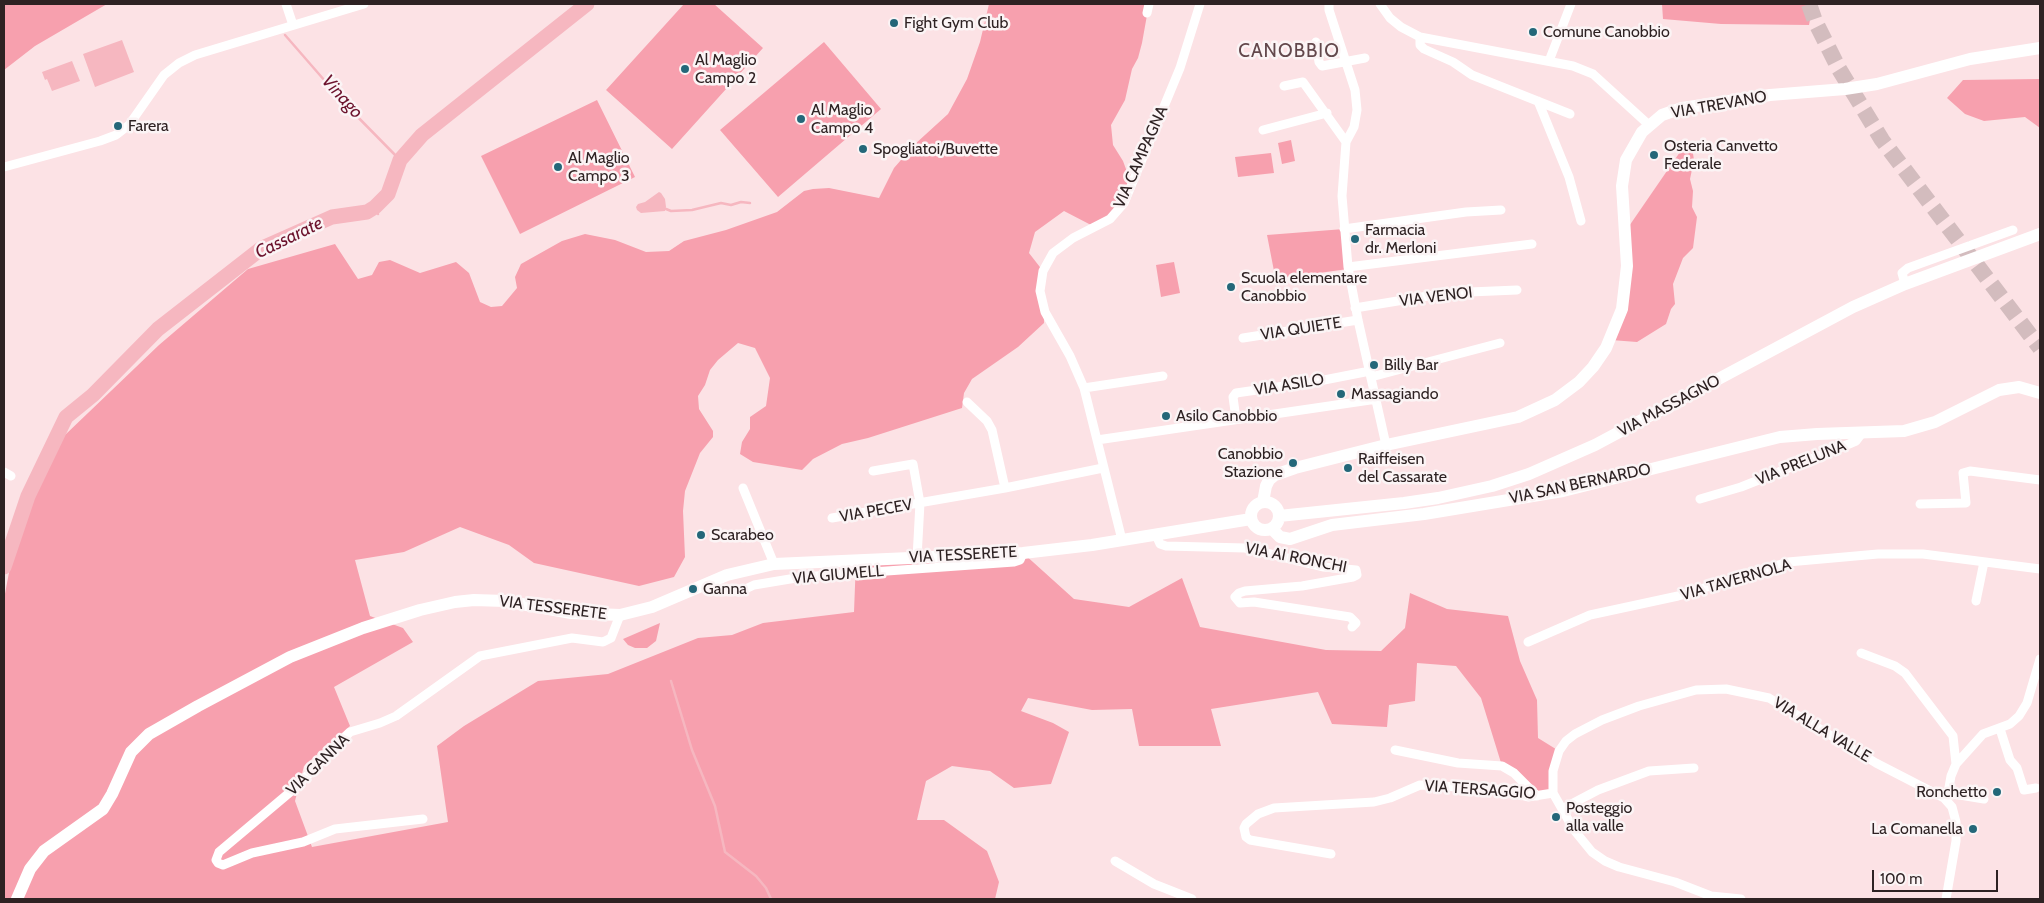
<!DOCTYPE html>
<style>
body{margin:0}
#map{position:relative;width:2044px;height:903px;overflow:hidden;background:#fce2e5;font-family:Cabin,sans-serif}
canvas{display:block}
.frame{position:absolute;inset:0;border:5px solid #2e2223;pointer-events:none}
.scale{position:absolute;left:1872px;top:870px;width:126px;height:22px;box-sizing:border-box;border:2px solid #2e2223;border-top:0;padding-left:6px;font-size:15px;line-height:18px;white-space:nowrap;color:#2e2223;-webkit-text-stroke:4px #fbf4f5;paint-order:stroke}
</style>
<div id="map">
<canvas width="2044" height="903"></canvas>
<div class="frame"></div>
<div class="scale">100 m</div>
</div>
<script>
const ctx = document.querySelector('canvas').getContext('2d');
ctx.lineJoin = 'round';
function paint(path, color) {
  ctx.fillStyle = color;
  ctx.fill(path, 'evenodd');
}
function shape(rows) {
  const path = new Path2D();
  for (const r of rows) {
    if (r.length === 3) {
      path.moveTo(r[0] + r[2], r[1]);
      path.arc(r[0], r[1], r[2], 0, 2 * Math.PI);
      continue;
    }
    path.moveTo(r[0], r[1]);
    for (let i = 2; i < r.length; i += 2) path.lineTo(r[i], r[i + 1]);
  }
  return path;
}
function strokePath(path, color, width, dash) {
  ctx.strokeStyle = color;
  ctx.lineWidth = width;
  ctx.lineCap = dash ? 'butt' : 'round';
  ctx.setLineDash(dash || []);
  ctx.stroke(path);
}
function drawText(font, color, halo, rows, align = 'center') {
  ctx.font = font + ' Cabin,sans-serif';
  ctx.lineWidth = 5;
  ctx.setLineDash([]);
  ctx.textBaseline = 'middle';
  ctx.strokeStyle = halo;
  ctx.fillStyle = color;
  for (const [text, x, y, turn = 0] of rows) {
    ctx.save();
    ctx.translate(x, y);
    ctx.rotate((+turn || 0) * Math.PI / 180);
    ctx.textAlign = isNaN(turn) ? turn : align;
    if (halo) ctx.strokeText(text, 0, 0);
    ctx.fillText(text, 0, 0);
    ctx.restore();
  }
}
const green = shape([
 [4,4,107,4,35,46,4,70],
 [684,4,714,4,763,48,672,149,606,90],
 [989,4,1149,4,1142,43,1138,58,1132,69,1125,100,1111,125,1113,145,1123,161,1130,180,1113,212,1108,216,1091,225,1064,211,1035,232,1029,253,1043,271,1044,323,1018,347,972,379,964,393,962,408,868,438,842,444,813,459,802,470,753,462,740,454,742,442,750,429,750,417,766,406,770,378,755,348,738,343,718,360,710,370,705,385,698,396,699,409,713,431,713,437,700,453,685,491,683,511,685,557,674,577,639,586,534,563,509,545,460,527,404,552,355,560,370,616,403,628,413,642,334,687,350,726,304,766,295,801,312,847,448,822,437,746,464,726,538,681,608,674,698,638,732,635,763,623,854,612,856,560,1023,553,1074,599,1129,607,1182,578,1200,627,1326,650,1381,651,1405,628,1410,593,1447,609,1508,616,1520,661,1537,700,1538,738,1559,751,1553,793,1537,796,1502,766,1481,698,1456,666,1417,663,1415,701,1389,705,1387,727,1332,724,1318,692,1211,709,1221,746,1139,746,1132,709,1092,710,1028,698,1021,711,1053,723,1069,732,1051,784,1014,788,990,771,952,766,926,781,917,820,944,820,987,851,999,882,995,899,4,899,4,599,11,562,39,479,65,435,159,345,248,269,335,244,358,279,372,275,379,262,390,260,420,273,456,262,469,273,480,302,491,307,502,306,517,288,515,277,521,264,562,241,585,234,615,240,646,252,669,251,684,241,726,230,777,212,804,191,813,189,829,188,879,198,894,168,914,145,948,114,967,79,980,42],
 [1662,4,1813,4,1809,25,1721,24,1663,19],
 [824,42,881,109,778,197,720,130],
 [2039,79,2040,128,2025,117,1984,121,1965,114,1947,98,1963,80],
 [597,100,635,177,520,234,481,156],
 [1291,140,1295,161,1282,164,1278,143],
 [1691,141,1694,160,1690,179,1693,191,1692,207,1697,217,1693,248,1683,258,1673,284,1675,304,1671,309,1666,324,1637,342,1611,340,1618,322,1625,232,1680,152],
 [1271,153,1274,173,1238,177,1235,157],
 [1344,229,1348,269,1282,278,1274,271,1267,235],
 [1174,262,1180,293,1161,297,1156,265],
 [660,623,656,641,647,648,635,648,628,645,623,639]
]);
const water = shape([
 [122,40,134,72,95,87,83,54],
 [72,61,80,81,52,91,47,79,45,80,42,72],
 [659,192,661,193,665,199,666,207,665,211,641,213,637,210,636,207,638,204,645,202]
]);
const stream = shape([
 [285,35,345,104,400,160],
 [375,207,378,214],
 [666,209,671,211,692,210,721,203,731,205,741,202,750,203],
 [671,681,692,750,715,806,725,852,756,876,766,888,771,899]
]);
const river = shape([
 [4,567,28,496,66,417,93,395,158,329,262,248,332,217,367,212,375,207,388,194,400,160,422,135,587,4]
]);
const highwayTunnel = shape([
 [1809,4,1815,21,1839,69,1882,140,2040,348]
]);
const street = shape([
 [286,4,293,25],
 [1329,4,1329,10,1355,90,1357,110,1354,127,1346,142,1342,196,1348,267,1358,320,1386,445],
 [1380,4,1390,18,1401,27,1420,37,1573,66,1593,74,1649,125],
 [1147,13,1149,4],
 [1420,37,1420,45,1424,49,1453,62,1472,75,1570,114],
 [1316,42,1319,62,1322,66,1365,58],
 [1549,61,1571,4],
 [1284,86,1303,82,1346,142],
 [1538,101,1569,177,1581,221],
 [1263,130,1327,113],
 [4,167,100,141,116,135,129,125,164,75,179,63,195,55,364,4],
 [1344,229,1466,212,1501,210],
 [1348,267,1532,244],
 [1905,284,1902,273,1908,268,2013,230],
 [1355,308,1446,293,1517,290],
 [1243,338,1358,320],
 [1371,377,1500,343],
 [1084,388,1163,376],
 [1236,419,1233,397,1236,393,1319,381,1370,371],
 [1097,440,1377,399],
 [873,471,913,464,920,503,917,558],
 [4,472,11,476],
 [743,488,774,564],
 [1005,488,1103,468],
 [1700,499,1741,487,1849,444,1856,441,1862,433],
 [1920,504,1966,503,1963,473,1970,471,2040,480],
 [832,518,1005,488,992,430,987,421,967,402],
 [1156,535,1160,544,1166,546,1245,548,1324,567,1356,570,1357,575,1353,577,1302,586,1245,591,1239,593,1235,597,1240,603,1254,602,1350,617,1356,623,1352,627],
 [1122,540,1084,388,1070,356,1045,312,1040,291,1043,271,1053,253,1073,238,1110,219,1124,203,1180,68,1200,4],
 [739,592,754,585,802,577,1014,562,1020,560,1023,553],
 [1976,601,1984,562],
 [1528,642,1590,615,1678,596,1788,562,1878,554,1923,554,2040,569],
 [1861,653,1895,666,1905,673,1953,736,1956,764],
 [2000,729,2010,760,2017,768,2024,790,2036,788],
 [1395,750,1458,763,1502,766,1514,773,1537,796],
 [1948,793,1984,799],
 [1944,798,1948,793,1951,776,1956,764,1983,734,2010,724,2019,716,2027,703,2040,659],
 [1562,809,1598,790,1649,771,1694,768],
 [423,819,335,829,303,842,252,853,223,865,218,863,216,860,219,852,295,788,350,732,380,723,396,716,480,656,572,638,603,642,611,638,620,615],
 [1331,854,1250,840,1246,837,1244,828,1246,824,1258,814,1274,808,1374,802,1390,798,1420,785,1496,789,1528,797,1553,793],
 [1115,861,1154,884,1192,899],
 [1741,899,1711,896,1675,882,1619,867,1605,861,1592,852,1574,830,1553,793,1553,771,1559,751,1566,741,1575,734,1602,720,1639,706,1696,690,1726,689,1769,698,1876,763,1944,798,1952,807,1956,822,1956,841,1946,899]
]);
const secondary = shape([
 [1263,502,1266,486,1269,480,1275,475,1295,468,1386,445,1518,417,1555,400,1579,382,1593,367,1606,348,1622,309,1627,266,1622,186,1626,160,1642,132,1662,115,1682,108,1770,95,1845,89,1877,84,1970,59,2040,48],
 [1265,516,14],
 [1279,516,1404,503,1438,498,1492,486,1529,474,1595,445,1853,307,1905,284,2040,234],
 [1272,529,1280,537,1290,539,1332,525,1424,514,1563,491,1780,437,1817,434,1904,431,1935,422,1999,390,2019,387,2040,393],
 [17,899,30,869,44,851,103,809,112,794,131,752,149,734,198,706,290,657,363,628,420,610,455,602,474,600,505,601,571,613,620,615,652,607,727,575,774,564,1023,553,1092,545,1251,519]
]);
const markers = [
 [894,23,5,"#246779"],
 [1533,32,5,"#246779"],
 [685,69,5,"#246779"],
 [801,119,5,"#246779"],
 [118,126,5,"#246779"],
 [863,149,5,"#246779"],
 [1654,155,5,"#246779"],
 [558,167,5,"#246779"],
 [1355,239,5,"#246779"],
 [1231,287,5,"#246779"],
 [1374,365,5,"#246779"],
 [1341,394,5,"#246779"],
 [1166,416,5,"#246779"],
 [1293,463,5,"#246779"],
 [1348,468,5,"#246779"],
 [701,535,5,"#246779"],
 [693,589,5,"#246779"],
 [1997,792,5,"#246779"],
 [1556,817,5,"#246779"],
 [1973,829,5,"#246779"]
];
const poiNames = [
 ["Fight Gym Club",904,23],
 ["Comune Canobbio",1543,32],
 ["Al Maglio",695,60],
 ["Campo 2",695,78],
 ["Al Maglio",811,110],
 ["Campo 4",811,128],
 ["Farera",128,126],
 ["Osteria Canvetto",1664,146],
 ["Federale",1664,164],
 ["Spogliatoi/Buvette",873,149],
 ["Al Maglio",568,158],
 ["Campo 3",568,176],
 ["Farmacia",1365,230],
 ["dr. Merloni",1365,248],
 ["Scuola elementare",1241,278],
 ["Canobbio",1241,296],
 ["Billy Bar",1384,365],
 ["Massagiando",1351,394],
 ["Asilo Canobbio",1176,416],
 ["Canobbio",1283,454,"right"],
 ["Stazione",1283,472,"right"],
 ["Raiffeisen",1358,459],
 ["del Cassarate",1358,477],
 ["Scarabeo",711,535],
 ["Ganna",703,589],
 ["Ronchetto",1987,792,"right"],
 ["Posteggio",1566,808],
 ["alla valle",1566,826],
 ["La Comanella",1963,829,"right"]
];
const streetNames = [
 ["VIA TREVANO",1719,105,-10],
 ["VIA CAMPAGNA",1141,157,-66],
 ["VIA VENOI",1436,297,-7],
 ["VIA QUIETE",1301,329,-9],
 ["VIA ASILO",1289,385,-9],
 ["VIA MASSAGNO",1669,406,-28],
 ["VIA PRELUNA",1801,463,-22],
 ["VIA SAN BERNARDO",1580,484,-12],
 ["VIA PECEV",876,511,-10],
 ["VIA TESSERETE",963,555,-3],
 ["VIA AI RONCHI",1296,558,11],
 ["VIA GIUMELL",838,575,-5],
 ["VIA TAVERNOLA",1736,580,-16],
 ["VIA TESSERETE",553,608,7],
 ["VIA ALLA VALLE",1822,730,31],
 ["VIA GANNA",318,765,-44],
 ["VIA TERSAGGIO",1480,790,4]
];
const waterNames = [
 ["Vinago",342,97,48],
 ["Cassarate",289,238,-26]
];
const quarterNames = [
 ["CANOBBIO",1289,51]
];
paint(green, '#f7a0ae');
paint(water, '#f6b7c0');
strokePath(stream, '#f6b7c0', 2.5);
strokePath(river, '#f6b7c0', 15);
strokePath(highwayTunnel, '#d3bcbe', 16, [16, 8]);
strokePath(street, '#fff', 9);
strokePath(secondary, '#fff', 12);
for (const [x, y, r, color] of markers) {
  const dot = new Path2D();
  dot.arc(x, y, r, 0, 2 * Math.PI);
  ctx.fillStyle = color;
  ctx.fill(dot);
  strokePath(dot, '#fbf4f5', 2);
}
drawText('16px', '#2e2223', '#fbf4f5', poiNames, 'left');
drawText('16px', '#2e2223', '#fbf4f5', streetNames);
drawText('italic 18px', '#6c132d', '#fbf4f5', waterNames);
ctx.letterSpacing = '1px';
drawText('19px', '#63484c', '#fbf4f5', quarterNames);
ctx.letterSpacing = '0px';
</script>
